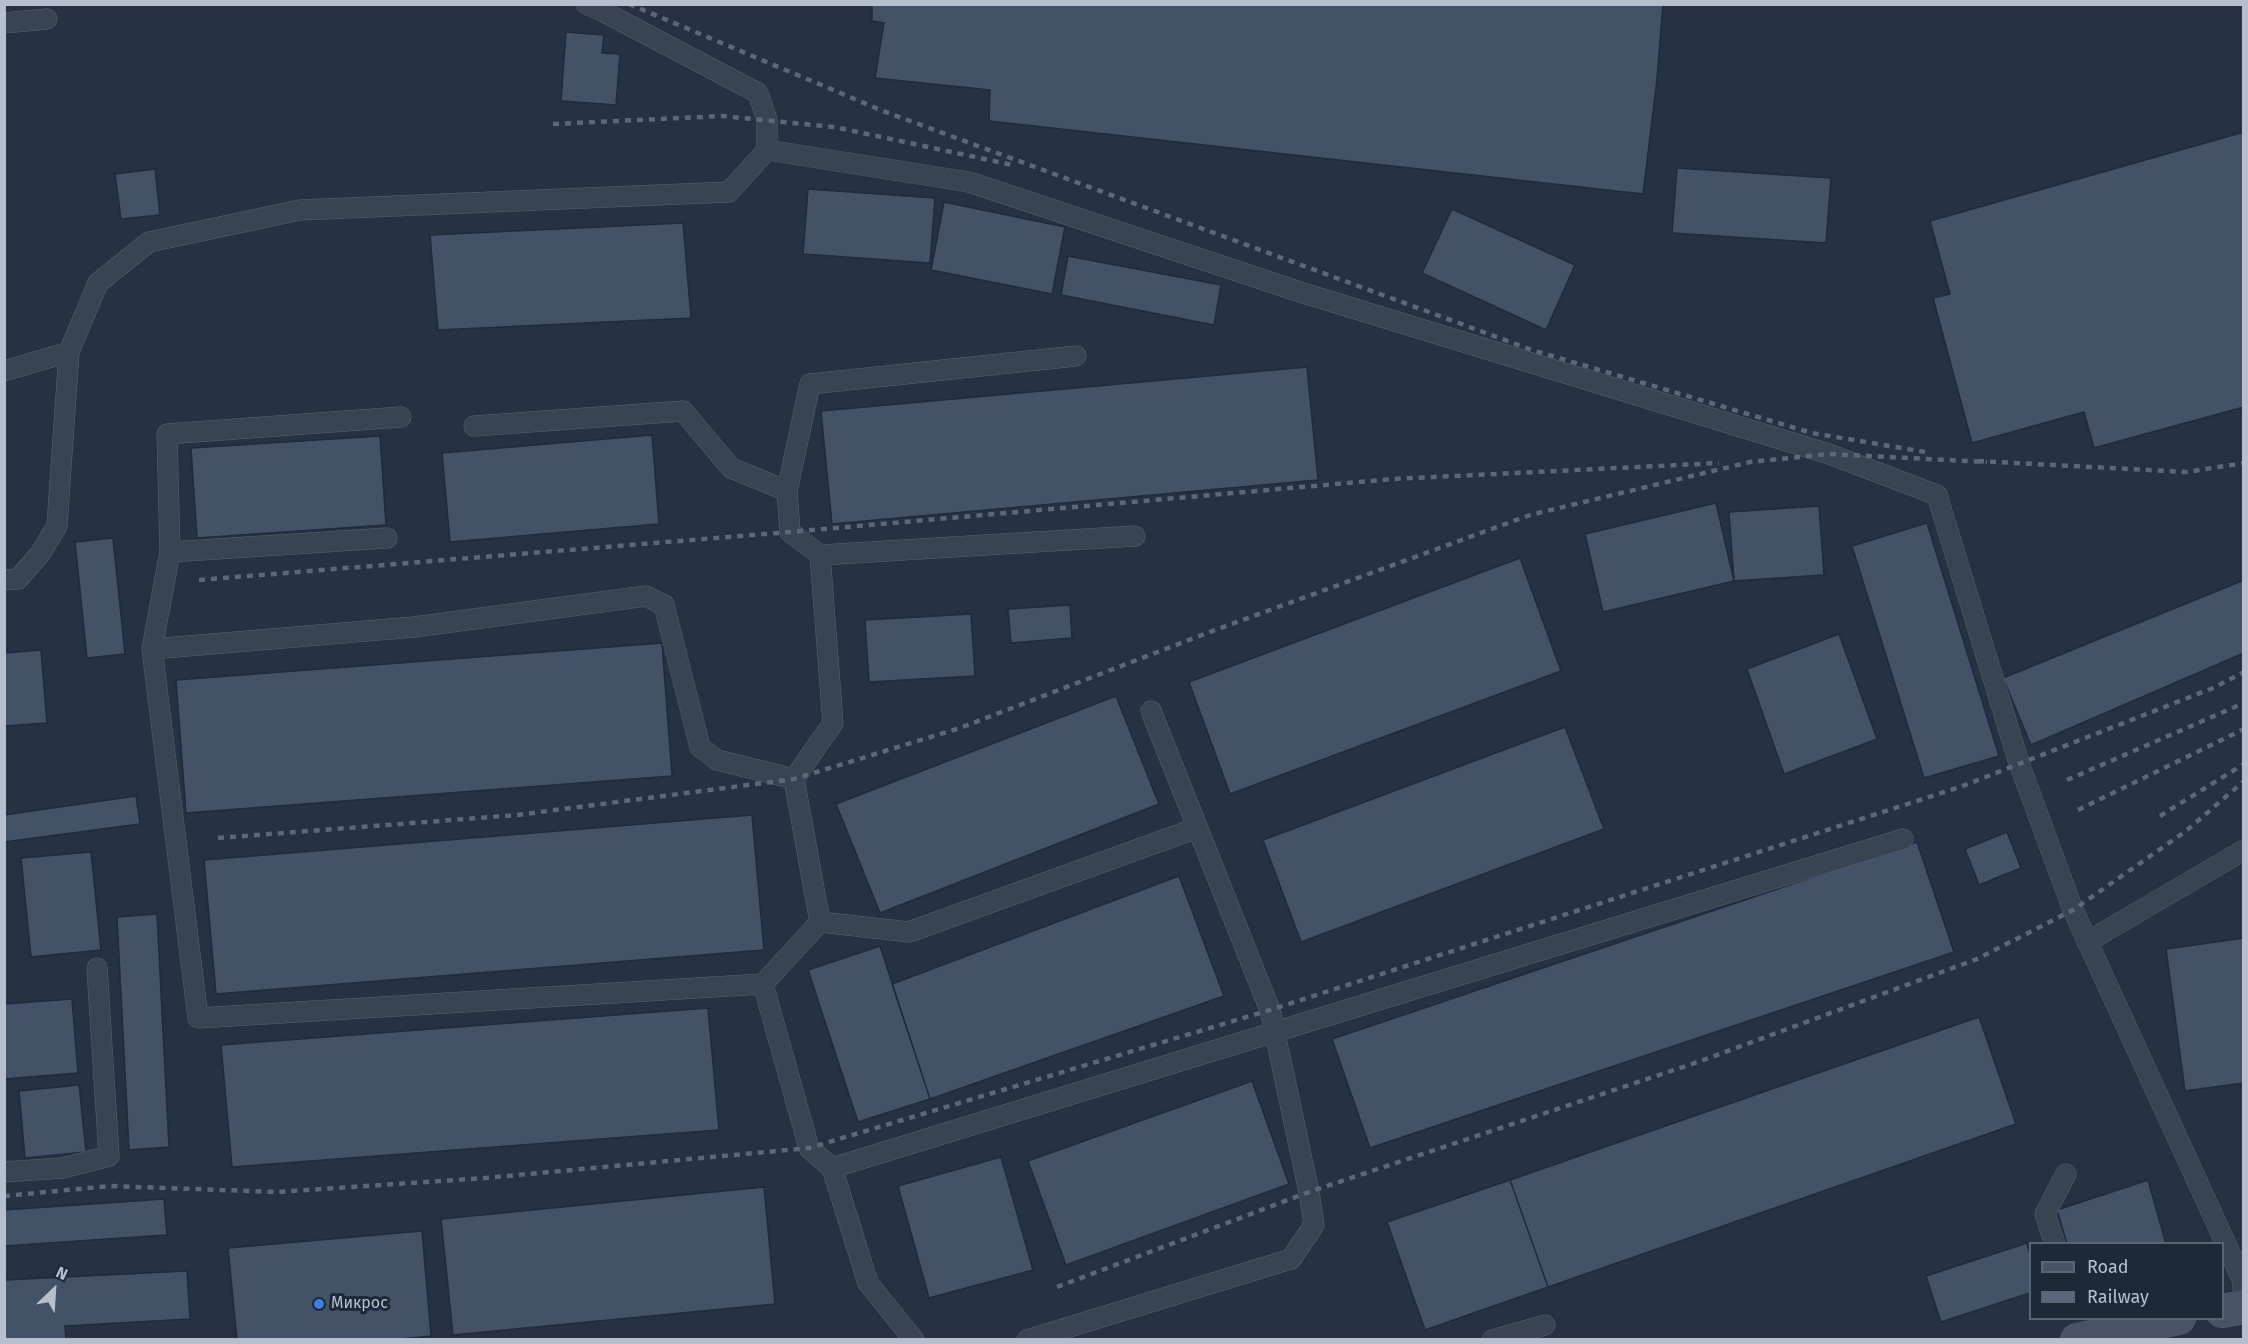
<!DOCTYPE html>
<meta charset="utf-8">
<style>
body{margin:0}
#map{position:relative;width:2248px;height:1344px;overflow:hidden;background:#243244;font-family:"Fira Sans",sans-serif}
canvas{display:block}
.frame{position:absolute;inset:0;border:6px solid #b6bfcd;pointer-events:none}
.legend{position:absolute;left:2029px;top:1242px;width:195px;height:78px;box-sizing:border-box;background:#1d2939;border:2px solid #5a6574;margin:0;padding:8px 10px;list-style:none;font-size:18px;color:#b6bfcd}
.legend li{display:flex;align-items:center;gap:12px;height:30px}
.legend b{width:30px;border:2px solid #5a6574}
.north{position:absolute;left:24px;top:1260px;width:60px;height:60px;-webkit-text-stroke:4px #1d2939;paint-order:stroke;rotate:25deg;font-size:16px;font-weight:700;line-height:24px;text-align:center;color:#b6bfcd}
.north::after{content:'';display:block;margin:auto;width:21px;height:27px;background:#b6bfcd;clip-path:polygon(50% 0,100% 100%,50% 72%,0 100%)}
</style>
<div id="map">
<canvas width="2248" height="1344"></canvas>
<div class="frame"></div>
<ul class="legend">
<li><b style="height:8px;background:#475367"></b>Road</li>
<li><b style="height:8px;background:#5b687b"></b>Railway</li>
</ul>
<div class="north">N</div>
</div>
<script>
const ctx = document.querySelector('canvas').getContext('2d');
ctx.lineJoin = 'round';
function paint(path, color) {
  ctx.fillStyle = color;
  ctx.fill(path, 'evenodd');
}
function shape(rows) {
  const path = new Path2D();
  for (const r of rows) {
    path.moveTo(r[0], r[1]);
    for (let i = 2; i < r.length; i += 2) path.lineTo(r[i], r[i + 1]);
  }
  return path;
}
function strokePath(path, color, width, dash) {
  ctx.strokeStyle = color;
  ctx.lineWidth = width;
  ctx.lineCap = dash ? 'butt' : 'round';
  ctx.setLineDash(dash || []);
  ctx.stroke(path);
}
function drawText(font, color, halo, rows, align = 'center') {
  ctx.font = font + ' "Fira Sans",sans-serif';
  ctx.lineWidth = 6;
  ctx.setLineDash([]);
  ctx.textBaseline = 'middle';
  ctx.strokeStyle = halo;
  ctx.fillStyle = color;
  for (const [text, x, y, turn = 0] of rows) {
    ctx.save();
    ctx.translate(x, y);
    ctx.rotate((+turn || 0) * Math.PI / 180);
    ctx.textAlign = isNaN(turn) ? turn : align;
    if (halo) ctx.strokeText(text, 0, 0);
    ctx.fillText(text, 0, 0);
    ctx.restore();
  }
}
const building = shape([
 [872,4,1663,4,1657,79,1643,194,989,121,990,90,875,78,884,23,872,21,872,4],
 [566,32,604,35,602,53,620,54,616,105,561,101,566,32],
 [2244,132,2244,407,2094,448,2084,412,1972,443,1933,298,1950,294,1930,221,2244,132],
 [1677,168,1831,178,1826,243,1672,233,1677,168],
 [155,169,160,215,121,219,115,174,155,169],
 [808,189,935,198,930,263,803,254,808,189],
 [944,202,1065,227,1052,294,931,270,944,202],
 [1452,209,1575,265,1546,330,1422,273,1452,209],
 [683,223,691,318,438,330,430,235,683,223],
 [1068,256,1221,285,1214,325,1061,295,1068,256],
 [1307,367,1318,480,832,524,821,411,1307,367],
 [652,435,659,524,450,542,442,453,652,435],
 [380,436,386,525,197,538,191,448,380,436],
 [1716,503,1734,581,1603,612,1585,534,1716,503],
 [1819,506,1824,575,1734,581,1729,512,1819,506],
 [1927,523,1999,756,1924,778,1852,546,1927,523],
 [113,538,125,654,87,658,75,542,113,538],
 [1520,558,1561,671,1230,794,1189,682,1520,558],
 [2244,580,2244,653,2031,745,2003,678,2244,580],
 [1070,605,1072,638,1011,643,1008,609,1070,605],
 [971,614,975,676,869,682,865,620,971,614],
 [1839,634,1877,739,1784,774,1747,669,1839,634],
 [662,643,672,776,186,813,176,680,662,643],
 [41,650,47,723,4,726,4,653,41,650],
 [1116,696,1159,804,880,913,836,804,1116,696],
 [1565,727,1604,829,1301,942,1263,840,1565,727],
 [136,796,140,824,4,842,4,815,136,796],
 [752,815,764,950,216,994,204,860,752,815],
 [2007,832,2021,868,1979,885,1965,849,2007,832],
 [1917,842,1954,952,1370,1148,1332,1039,1917,842],
 [91,852,101,950,31,957,21,858,91,852],
 [1179,876,1224,996,930,1099,892,984,1179,876],
 [157,914,169,1147,129,1150,117,917,157,914],
 [2244,938,2244,1083,2185,1091,2166,949,2244,938],
 [880,946,930,1099,858,1122,808,970,880,946],
 [72,999,78,1073,4,1079,4,1004,72,999],
 [708,1008,719,1130,232,1167,221,1045,708,1008],
 [1979,1017,2016,1124,1548,1287,1510,1180,1979,1017],
 [1252,1081,1289,1184,1066,1265,1028,1161,1252,1081],
 [79,1085,86,1152,25,1158,19,1091,79,1085],
 [1001,1157,1033,1270,929,1298,898,1186,1001,1157],
 [1510,1180,1548,1287,1425,1330,1387,1222,1510,1180],
 [2148,1180,2166,1244,2067,1244,2057,1210,2148,1180],
 [764,1187,775,1304,453,1335,441,1219,764,1187],
 [164,1199,167,1235,4,1246,4,1210,164,1199],
 [422,1231,431,1336,389,1340,237,1340,228,1248,422,1231],
 [2027,1243,2030,1255,2030,1293,1941,1322,1926,1276,2027,1243],
 [187,1271,190,1319,65,1326,66,1340,4,1340,4,1280,187,1271]
]);
const lane = shape([
 [586,4,602,11,758,93,767,120,767,150],
 [4,23,47,19],
 [4,371,69,352],
 [474,426,683,411,731,468,787,491],
 [387,538,170,552,152,649,198,1018,763,984],
 [170,552,167,434,401,417],
 [820,555,1135,536],
 [4,580,18,579,40,554,57,526,69,352,98,283,149,242,300,210,729,192,767,150,969,182,1300,292,1829,454,1937,495,2019,763,2073,910,2242,1279,2244,1297],
 [152,649,414,627,646,596,664,605,700,747,717,760,794,779],
 [820,922,909,932,1197,828],
 [2087,942,2244,850],
 [832,1168,1903,839],
 [4,1172,63,1168,109,1156,97,968],
 [2055,1244,2045,1214,2066,1174],
 [914,1340,868,1283,832,1168,809,1148,763,984,820,922,794,779,833,723,820,555,790,532,787,491,810,384,1076,356],
 [1027,1340,1291,1259,1314,1225,1309,1192,1270,1010,1151,711],
 [1492,1340,1545,1325]
]);
const secondary = shape([
 [2222,1311,2244,1307],
 [2077,1340,2179,1318]
]);
const rail = shape([
 [629,4,883,111,1532,350,1812,433,1925,452],
 [553,124,722,116,834,127,1013,165],
 [1978,461,2187,472,2244,463],
 [199,580,790,532,1393,479,1719,463],
 [2067,780,2244,703],
 [2078,810,2244,729],
 [2160,816,2244,764],
 [218,838,517,815,794,779,960,728,1207,633,1530,515,1750,462,1829,454,1987,462],
 [4,1196,110,1186,277,1192,485,1178,809,1148,1270,1010,1960,787,2213,688,2244,672],
 [1057,1287,1309,1192,1698,1062,1977,959,2073,910,2186,831,2244,781]
]);
const markers = [
 [319,1304,6,"#3f7fe0"]
];
const poiNames = [
 ["Микрос",331,1304]
];
paint(building, '#435266');
strokePath(building, '#202b3b', 1.5);
strokePath(lane, '#576271', 21);
strokePath(secondary, '#576271', 34);
strokePath(lane, '#394453', 20);
strokePath(secondary, '#475367', 33);
strokePath(rail, '#5b687b', 4.5, [6, 6]);
for (const [x, y, r, color] of markers) {
  const dot = new Path2D();
  dot.arc(x, y, r, 0, 2 * Math.PI);
  ctx.fillStyle = color;
  ctx.fill(dot);
  strokePath(dot, '#1d2939', 2);
}
drawText('16px', '#b6bfcd', '#1d2939', poiNames, 'left');
</script>
